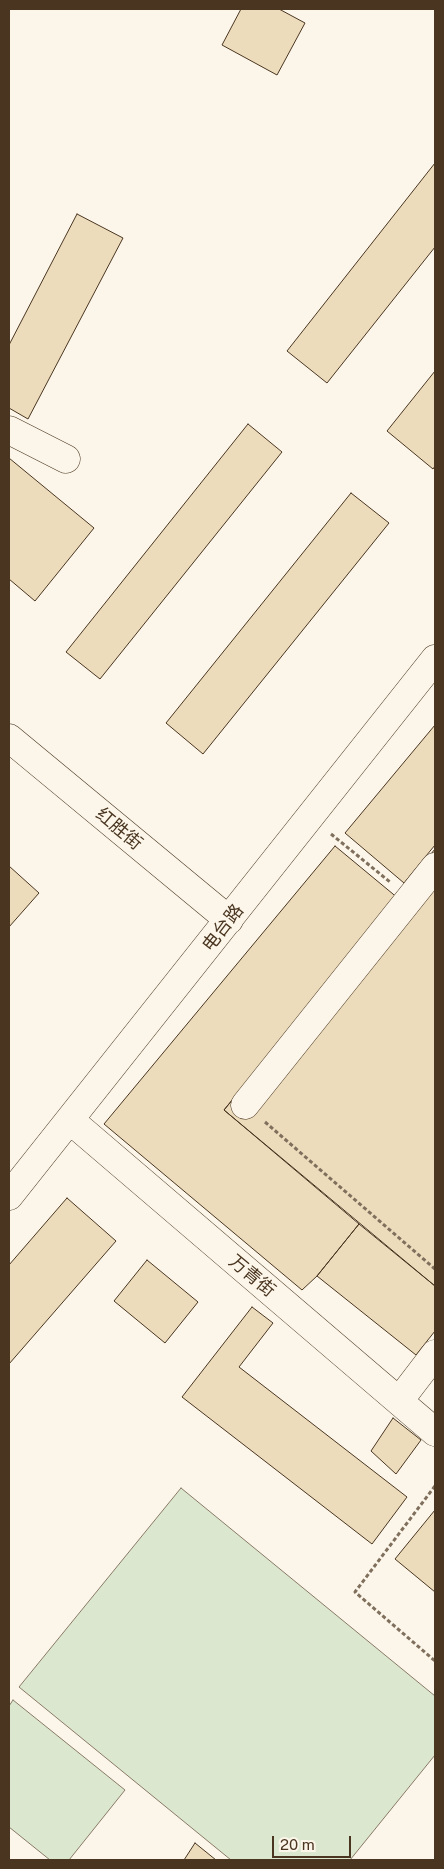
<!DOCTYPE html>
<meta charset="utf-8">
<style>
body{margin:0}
#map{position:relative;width:444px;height:1869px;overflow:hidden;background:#fbf6e9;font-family:"Public Sans",sans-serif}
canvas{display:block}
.frame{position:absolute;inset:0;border:10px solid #4a3520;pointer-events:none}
.scale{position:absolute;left:272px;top:1836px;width:79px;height:22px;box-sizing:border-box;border:2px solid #4a3520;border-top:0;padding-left:6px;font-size:15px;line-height:18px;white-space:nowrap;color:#4a3520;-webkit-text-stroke:4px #fbf6e9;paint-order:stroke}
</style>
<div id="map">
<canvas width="444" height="1869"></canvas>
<div class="frame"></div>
<div class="scale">20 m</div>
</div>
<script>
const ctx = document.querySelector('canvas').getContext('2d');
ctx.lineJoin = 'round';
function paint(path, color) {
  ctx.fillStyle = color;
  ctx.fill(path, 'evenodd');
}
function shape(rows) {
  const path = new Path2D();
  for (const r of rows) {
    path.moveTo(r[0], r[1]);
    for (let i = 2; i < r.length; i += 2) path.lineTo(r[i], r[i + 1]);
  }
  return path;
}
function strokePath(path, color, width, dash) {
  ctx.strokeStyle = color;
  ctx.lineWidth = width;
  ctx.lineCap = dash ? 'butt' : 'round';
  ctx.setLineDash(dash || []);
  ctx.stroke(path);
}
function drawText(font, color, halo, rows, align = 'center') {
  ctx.font = font + ' "Public Sans","Noto Sans SC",sans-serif';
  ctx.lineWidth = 4;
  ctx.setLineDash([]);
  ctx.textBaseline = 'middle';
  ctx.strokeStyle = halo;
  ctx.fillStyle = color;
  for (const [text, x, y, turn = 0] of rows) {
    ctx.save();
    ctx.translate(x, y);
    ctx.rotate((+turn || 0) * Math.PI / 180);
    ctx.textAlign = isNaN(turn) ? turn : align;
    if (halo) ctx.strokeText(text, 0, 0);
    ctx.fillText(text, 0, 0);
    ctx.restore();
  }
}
const green = shape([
 [181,1488,435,1696,435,1755,350,1860,231,1860,19,1687,181,1488],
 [13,1700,125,1790,69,1860,50,1860,9,1827,9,1706,13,1700]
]);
const building = shape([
 [241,9,279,9,305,23,277,75,222,45,241,9],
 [435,163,435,247,327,383,287,351,435,163],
 [77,214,123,238,28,419,9,408,9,345,77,214],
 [435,371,435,466,433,469,387,431,435,371],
 [248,424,282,452,100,679,66,652,248,424],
 [9,458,94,528,35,601,9,579,9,458],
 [351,493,389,523,203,754,166,723,351,493],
 [435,725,435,845,404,883,345,833,435,725],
 [335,846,399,899,224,1110,359,1224,317,1276,302,1290,104,1124,335,846],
 [435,849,435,1286,224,1110,435,849],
 [9,866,39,893,9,927,9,866],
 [67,1198,116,1241,9,1364,9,1265,67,1198],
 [359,1224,435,1286,435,1331,416,1355,317,1276,359,1224],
 [147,1260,198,1302,165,1343,114,1301,147,1260],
 [252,1307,273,1323,239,1367,407,1497,372,1544,182,1397,252,1307],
 [393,1418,421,1440,396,1474,371,1451,393,1418],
 [435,1510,435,1592,395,1559,435,1510],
 [195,1843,216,1860,184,1860,195,1843]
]);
const path = shape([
 [331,834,390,882],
 [265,1122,435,1269],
 [435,1486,355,1592,435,1661]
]);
const minor = shape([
 [9,430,66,459],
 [9,738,229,920],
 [245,1105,435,867],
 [70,1120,435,1432],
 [9,1196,435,659],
 [399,1401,435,1354]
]);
const streetNames = [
 ["红胜街",119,829,40],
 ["电台路",223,928,-52],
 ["万青街",252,1276,40]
];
paint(green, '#dce7d0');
strokePath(green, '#887966', 1);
paint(building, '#ecdcbc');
strokePath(building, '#4a3520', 1);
strokePath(minor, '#4a3520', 29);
strokePath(path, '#7f6f5c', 3, [4, 2.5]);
strokePath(minor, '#fbf6e9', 28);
drawText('18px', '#4a3520', '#fbf6e9', streetNames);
</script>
